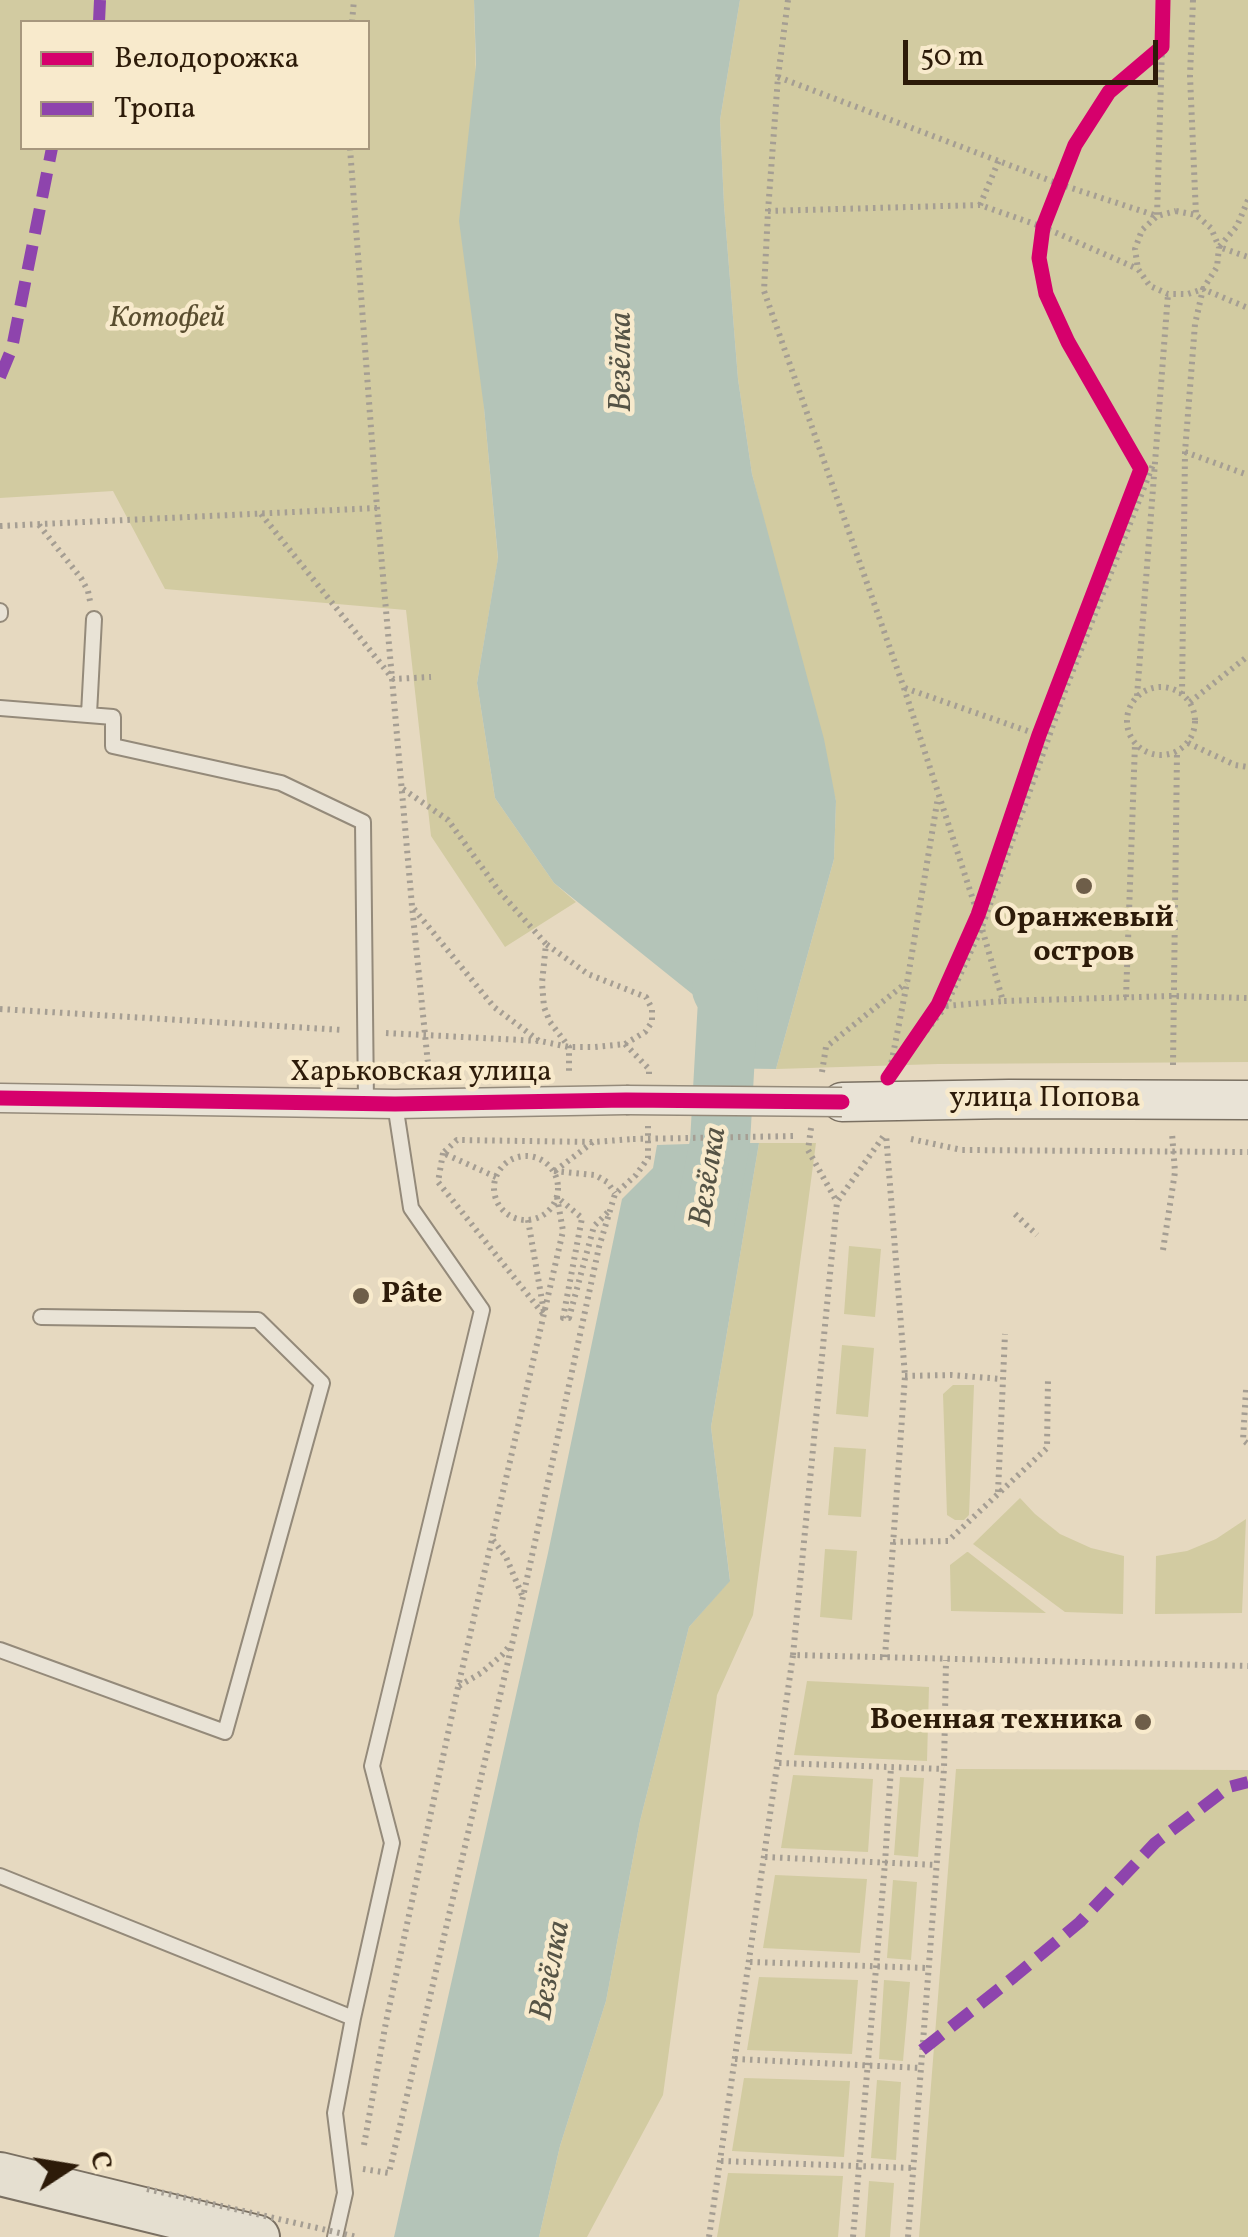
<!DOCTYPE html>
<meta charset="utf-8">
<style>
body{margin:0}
#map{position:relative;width:1248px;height:2237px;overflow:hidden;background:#e6d9c0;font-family:Vollkorn,serif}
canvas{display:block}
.legend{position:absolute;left:20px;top:20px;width:350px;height:130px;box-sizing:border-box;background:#f8eacc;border:2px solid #a7977e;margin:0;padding:12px 18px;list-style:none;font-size:30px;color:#2d1b09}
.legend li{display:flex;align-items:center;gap:20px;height:50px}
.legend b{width:50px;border:2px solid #a7977e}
.north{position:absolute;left:20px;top:2117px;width:100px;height:100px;-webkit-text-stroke:8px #f8eacc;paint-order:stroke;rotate:78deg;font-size:28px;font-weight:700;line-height:40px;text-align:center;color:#2d1b09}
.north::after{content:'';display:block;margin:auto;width:35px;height:45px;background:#2d1b09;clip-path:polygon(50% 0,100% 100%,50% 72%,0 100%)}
.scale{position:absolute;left:903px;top:40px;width:255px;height:45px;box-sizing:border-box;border:5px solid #2d1b09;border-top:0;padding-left:12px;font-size:30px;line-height:35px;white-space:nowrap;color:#2d1b09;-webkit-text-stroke:8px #f8eacc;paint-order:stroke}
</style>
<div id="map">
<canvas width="1248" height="2237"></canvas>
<ul class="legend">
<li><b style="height:12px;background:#d6006c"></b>Велодорожка</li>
<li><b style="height:12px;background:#8e44ad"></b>Тропа</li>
</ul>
<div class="north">С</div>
<div class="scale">50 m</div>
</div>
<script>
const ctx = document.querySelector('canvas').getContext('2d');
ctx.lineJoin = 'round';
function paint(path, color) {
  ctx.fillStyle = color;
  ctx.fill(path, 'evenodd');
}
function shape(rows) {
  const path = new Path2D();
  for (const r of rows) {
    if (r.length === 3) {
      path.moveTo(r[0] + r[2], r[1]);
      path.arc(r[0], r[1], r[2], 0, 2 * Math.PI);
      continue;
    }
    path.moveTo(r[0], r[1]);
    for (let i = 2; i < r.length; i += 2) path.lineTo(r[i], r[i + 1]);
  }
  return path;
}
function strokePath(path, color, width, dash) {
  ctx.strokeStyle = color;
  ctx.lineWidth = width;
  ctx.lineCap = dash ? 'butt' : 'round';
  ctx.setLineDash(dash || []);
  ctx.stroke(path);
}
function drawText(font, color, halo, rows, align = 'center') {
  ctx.font = font + ' Vollkorn,serif';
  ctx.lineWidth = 9;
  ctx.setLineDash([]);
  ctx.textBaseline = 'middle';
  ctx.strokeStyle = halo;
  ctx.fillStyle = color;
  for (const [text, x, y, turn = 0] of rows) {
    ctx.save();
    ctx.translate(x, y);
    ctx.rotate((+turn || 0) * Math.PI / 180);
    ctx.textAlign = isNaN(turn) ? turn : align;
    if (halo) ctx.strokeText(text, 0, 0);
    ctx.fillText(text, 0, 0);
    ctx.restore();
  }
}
const green = shape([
 [0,0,474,0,484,408,498,559,477,683,495,798,554,883,576,902,505,947,431,836,406,610,165,589,113,491,0,498],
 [22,22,368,22,368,148,22,148],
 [740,0,1248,0,1248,1062,938,1064,776,1069,834,859,836,801,752,474,738,379,724,205,720,120],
 [759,1143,816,1143,753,1615,717,1695,663,2095,587,2237,539,2237,560,2146,606,2001,640,1821,689,1627,730,1580,711,1427],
 [849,1246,881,1249,875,1317,844,1314],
 [842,1345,874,1348,868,1417,836,1414],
 [953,1385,974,1385,969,1515,964,1520,955,1520,947,1515,943,1394],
 [834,1447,866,1449,861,1517,828,1515],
 [1020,1498,1035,1514,1060,1534,1091,1548,1124,1556,1123,1614,1065,1612,973,1544],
 [1246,1519,1242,1613,1155,1614,1156,1556,1187,1551,1216,1539],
 [825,1549,857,1551,852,1620,820,1617],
 [967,1552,968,1552,1046,1613,951,1611,950,1565],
 [807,1681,929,1687,927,1761,794,1755],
 [956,1769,1248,1770,1248,2237,919,2237],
 [793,1775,873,1779,868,1852,781,1848],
 [900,1777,924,1778,918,1857,894,1855],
 [775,1875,867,1879,860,1953,763,1948],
 [893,1880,917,1882,911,1960,887,1958],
 [759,1977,858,1980,852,2054,747,2050],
 [884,1980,910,1982,903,2061,879,2059],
 [744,2078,850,2081,844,2157,732,2151],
 [877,2080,901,2082,896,2160,871,2158],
 [728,2173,843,2176,838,2237,717,2237],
 [869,2181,894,2183,890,2237,865,2237]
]);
const water = shape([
 [474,0,740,0,720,120,724,205,738,379,752,474,824,739,836,801,834,859,776,1069,707,1068,706,1025,696,997,554,883,495,798,477,683,498,558,484,408,459,221,476,65],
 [720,1143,759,1143,711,1427,730,1581,689,1627,640,1821,606,2001,560,2146,539,2237,394,2237,548,1553,622,1199,653,1168,657,1145]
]);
const river = shape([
 [704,1223,720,1143,728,1001,722,989]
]);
const path = shape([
 [788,0,778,77,768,211,764,291,904,688,978,915,1003,1001,1173,996,1248,998],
 [1193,0,1190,76,1196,215],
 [352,22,354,0],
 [778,77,1059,184,1157,216,1162,47],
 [350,148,377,508,412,906,429,1074,432,1074],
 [1248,200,1237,226,1219,247,1248,257],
 [980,205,999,160],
 [768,211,980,205,1043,227,1138,269],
 [1176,211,1196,215,1211,228,1219,247,1217,267,1203,289,1188,294,1168,294,1150,286,1138,269,1135,249,1142,230,1157,216,1176,211],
 [1185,452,1248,475],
 [261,514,393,679,431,677],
 [39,525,81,578,88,591,90,601],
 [0,526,377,508],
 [1161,721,34],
 [905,688,1039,735],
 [1182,694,1185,452,1195,324,1203,289,1248,308],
 [1137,696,1168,294],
 [1190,702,1248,656],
 [1188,743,1235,765,1248,767],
 [403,789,448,820,499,891,546,944,542,983,544,1007,550,1022,569,1047,569,1075],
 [414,909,494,1007,539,1041],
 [1126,997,1135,744],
 [946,1006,1003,1001],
 [0,1009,343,1030],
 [386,1033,540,1041,569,1047,595,1047,625,1044,645,1032,652,1022,652,1009,646,997,588,974,546,944],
 [625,1044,649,1069,649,1074],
 [1173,1065,1177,752],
 [898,1066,946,1006,982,927,1065,691,1154,462],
 [890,1070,907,983,938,797],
 [822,1072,826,1047,906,983],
 [811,1128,808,1150,837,1202],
 [911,1139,962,1150,1248,1152],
 [443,1153,438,1182,544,1315],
 [526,1188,32],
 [554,1171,595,1175,607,1182,615,1193],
 [555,1171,593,1142],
 [496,1177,443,1153,457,1140,594,1142,633,1139],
 [1015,1214,1037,1235],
 [528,1220,544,1312],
 [1163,1250,1175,1172,1172,1133],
 [905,1376,951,1375,1002,1379],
 [1246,1390,1243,1440,1248,1444],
 [998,1492,1005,1334],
 [493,1540,506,1557,522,1595],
 [893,1542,948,1541,1047,1448,1048,1379],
 [793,1655,837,1202,885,1134],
 [885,1657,905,1376,886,1134],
 [459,1686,481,1673,502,1655,511,1644],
 [779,1763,944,1769],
 [765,1857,936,1865],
 [750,1962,928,1968],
 [735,2059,921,2068],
 [364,2145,386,2022,458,1687,563,1231,557,1197,582,1218,563,1318,569,1318,594,1226,610,1210],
 [721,2161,912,2168],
 [363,2169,389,2173,523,1597,599,1247,615,1194,636,1175,648,1158,648,1126],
 [709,2237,793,1655,1248,1666],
 [853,2237,885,1863,891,1767],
 [908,2237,944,1769,946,1660]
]);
const lane = shape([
 [0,611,0,614],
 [0,708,113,717,113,746,281,783,363,822,366,1103],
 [89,714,94,619],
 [0,1650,225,1732,322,1383,258,1320,41,1317],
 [0,1876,353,2018],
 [335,2237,345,2193,335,2113,353,2018,392,1843,372,1766,482,1310,411,1208,395,1104]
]);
const street = shape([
 [0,1098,395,1104,626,1100]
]);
const secondary = shape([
 [842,1102,1009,1099,1248,1100]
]);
const primary = shape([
 [0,2174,258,2237]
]);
const pathBridge = shape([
 [633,1139,796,1136],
 [147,2189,357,2237]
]);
const streetBridge = shape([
 [626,1100,842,1102]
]);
const quiet = shape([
 [99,22,100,0],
 [0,377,12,348,52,148],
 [922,2050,1014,1977,1080,1922,1155,1843,1229,1787,1248,1782]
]);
const cycleway = shape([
 [888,1078,938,1005,978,915,1039,735,1141,469,1068,342,1046,294,1039,258,1043,227,1075,145,1109,92,1162,47,1163,0],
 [0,1098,395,1104,626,1100,842,1102]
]);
const markers = [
 [1084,886,10,"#6e5e49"],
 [361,1296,10,"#6e5e49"],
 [1143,1722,10,"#6e5e49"]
];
const parkNames = [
 ["Котофей",167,320]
];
const poiNames = [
 ["Оранжевый",1084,920],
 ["остров",1084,954],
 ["Pâte",381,1296,"left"],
 ["Военная техника",1123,1722,"right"]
];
const streetNames = [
 ["Харьковская улица",421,1074],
 ["улица Попова",1045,1100]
];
const waterNames = [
 ["Везёлка",624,362,-90],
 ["Везёлка",711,1177,-81],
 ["Везёлка",553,1971,-79]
];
paint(green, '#d2cba1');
paint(water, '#b4c4b8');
strokePath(river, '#b4c4b8', 60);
strokePath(lane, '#948a7a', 18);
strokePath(street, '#948a7a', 31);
strokePath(secondary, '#7a7062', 41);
strokePath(primary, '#7a7062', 46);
strokePath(path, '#a59e93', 6, [2.5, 5]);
strokePath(lane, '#e9e3d6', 14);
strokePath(street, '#e9e3d6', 28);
strokePath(secondary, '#e9e3d6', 38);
strokePath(primary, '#e5dfd0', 42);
strokePath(streetBridge, '#948a7a', 31, []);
strokePath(pathBridge, '#a59e93', 6, [2.5, 5]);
strokePath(streetBridge, '#e9e3d6', 28);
strokePath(quiet, '#8e44ad', 12, [25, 12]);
strokePath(cycleway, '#d6006c', 15);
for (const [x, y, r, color] of markers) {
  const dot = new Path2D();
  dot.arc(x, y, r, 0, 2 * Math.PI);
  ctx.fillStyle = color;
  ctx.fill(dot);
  strokePath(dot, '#f8eacc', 4);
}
drawText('italic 30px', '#594d2f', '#f8eacc', parkNames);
drawText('bold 30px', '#2d1b09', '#f8eacc', poiNames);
drawText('30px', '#2d1b09', '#f8eacc', streetNames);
drawText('italic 32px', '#555345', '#f8eacc', waterNames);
</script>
